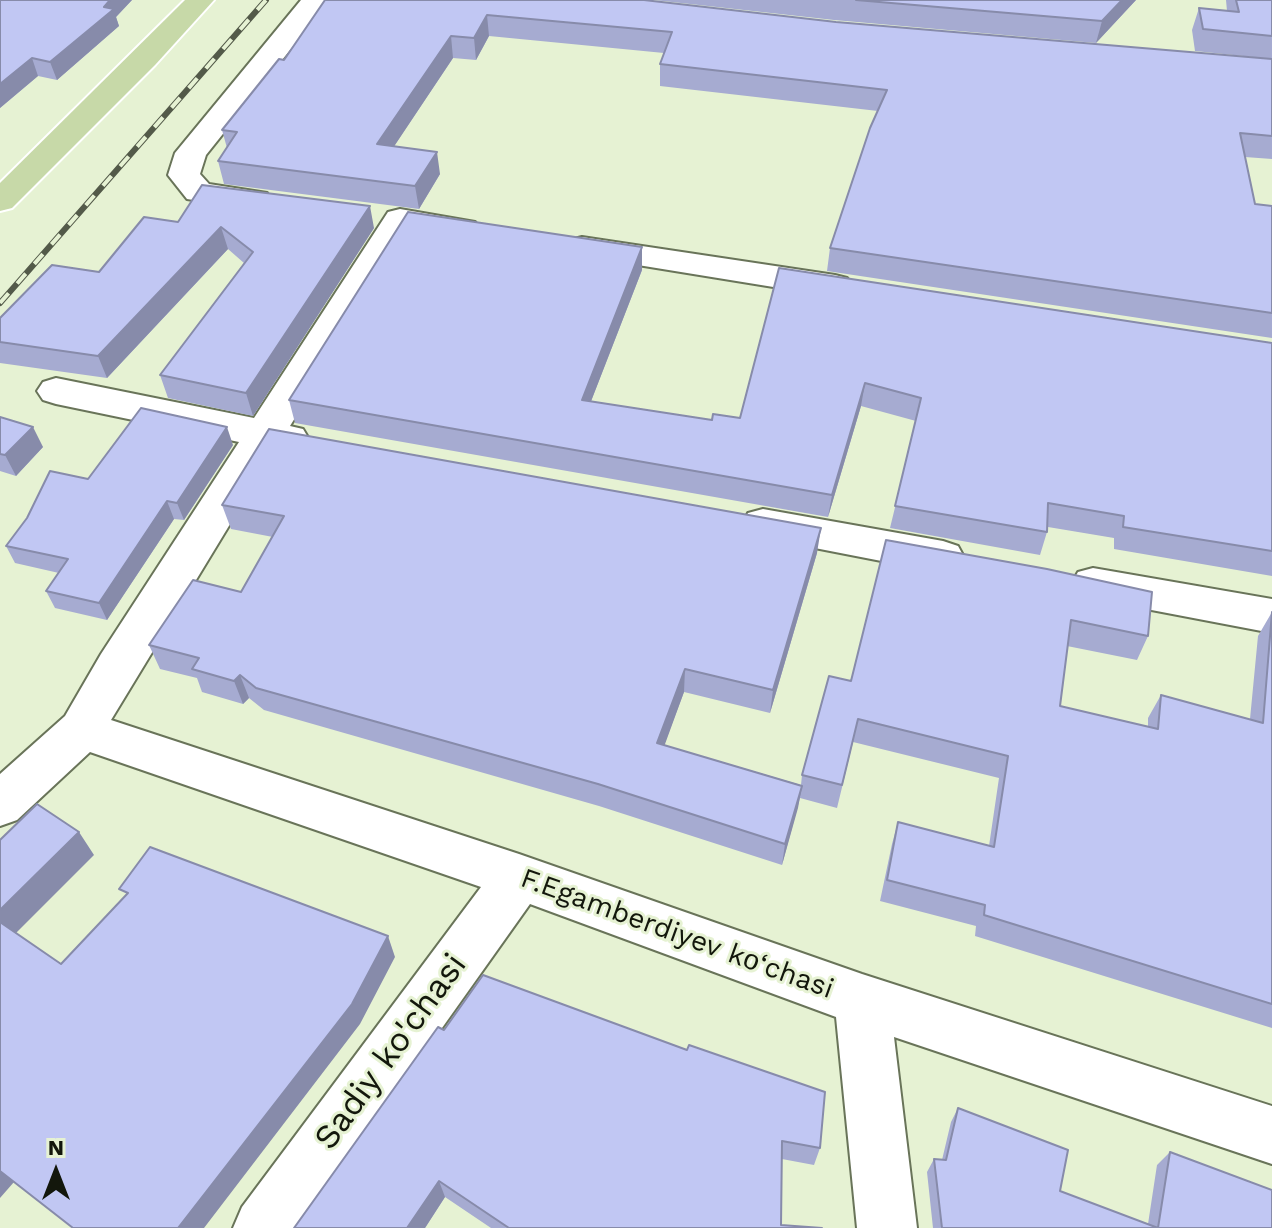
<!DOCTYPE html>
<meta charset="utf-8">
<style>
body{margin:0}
#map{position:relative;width:1272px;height:1228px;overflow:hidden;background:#e6f2d3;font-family:"Work Sans",sans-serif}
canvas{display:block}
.north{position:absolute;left:16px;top:1132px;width:80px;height:80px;-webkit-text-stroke:6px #e6f2d3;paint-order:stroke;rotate:0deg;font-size:22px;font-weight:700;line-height:32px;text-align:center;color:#13170c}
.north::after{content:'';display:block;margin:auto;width:28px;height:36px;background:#13170c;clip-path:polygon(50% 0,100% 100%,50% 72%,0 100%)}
</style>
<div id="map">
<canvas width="1272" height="1228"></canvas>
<div class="north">N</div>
</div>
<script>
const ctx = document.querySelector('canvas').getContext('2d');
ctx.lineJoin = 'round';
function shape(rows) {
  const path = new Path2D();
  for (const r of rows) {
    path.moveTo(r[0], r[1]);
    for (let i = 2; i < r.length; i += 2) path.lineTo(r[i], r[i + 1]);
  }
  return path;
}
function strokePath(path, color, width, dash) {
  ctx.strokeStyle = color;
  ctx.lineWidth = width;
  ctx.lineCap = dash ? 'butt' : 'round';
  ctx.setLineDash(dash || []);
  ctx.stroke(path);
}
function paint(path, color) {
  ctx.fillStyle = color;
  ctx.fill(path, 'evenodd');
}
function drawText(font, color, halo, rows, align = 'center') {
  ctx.font = font + ' "Work Sans",sans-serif';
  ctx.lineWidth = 6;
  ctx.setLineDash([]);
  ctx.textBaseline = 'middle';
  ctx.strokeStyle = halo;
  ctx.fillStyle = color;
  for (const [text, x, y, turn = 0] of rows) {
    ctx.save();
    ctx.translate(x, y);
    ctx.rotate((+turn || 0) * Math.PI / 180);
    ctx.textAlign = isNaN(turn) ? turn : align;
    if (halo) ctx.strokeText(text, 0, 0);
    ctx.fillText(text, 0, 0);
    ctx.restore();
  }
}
const minor = shape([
 [301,0,330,0,206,155,200,174,209,184,267,193,271,200,267,207,255,210,187,199,168,175,175,153,301,0],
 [400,209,475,222,480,229,475,236,463,239,410,231,290,426,303,429,309,439,303,449,289,453,275,450,111,720,519,854,862,974,1272,1106,1272,1164,894,1037,917,1228,857,1228,836,1017,530,904,300,1228,233,1228,242,1207,481,887,90,752,17,820,0,826,0,774,65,716,101,654,239,442,56,404,43,400,37,391,43,382,56,378,254,418,388,212,400,209],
 [582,237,835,275,847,278,853,286,847,294,835,297,570,254,565,247,570,240,582,237],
 [763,509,943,541,958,546,964,557,958,568,943,573,748,535,742,524,748,513,763,509],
 [1093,568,1272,599,1272,633,1078,596,1071,584,1078,572,1093,568]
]);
const major = shape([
 [185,0,214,0,155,65,12,208,0,211,0,183,185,0]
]);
const rail = shape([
 [0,303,266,0]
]);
const wall = shape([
 [0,0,132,0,116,17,119,26,57,80,38,76,0,108],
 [325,0,836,22,1272,59,1272,159,1245,157,1255,204,1272,206,1272,338,827,271,830,248,878,111,660,86,660,64,664,53,489,36,476,60,453,58,394,146,440,174,419,209,224,184,218,161,227,148,222,130,284,60],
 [654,0,1136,0,1096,43,834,20],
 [1226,0,1272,0,1272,59,1195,51,1192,30,1199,8,1227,11],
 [178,222,374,228,253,416,168,398,160,375,244,263,228,249,107,378,0,363,0,318,99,272],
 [779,268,1272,343,1272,576,1114,549,1114,538,1048,527,1047,532,1040,555,890,528,916,421,861,406,828,517,295,423,289,400,642,270,591,401,712,420,740,418],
 [0,417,43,447,16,476,0,471],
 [233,445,184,520,174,519,107,620,55,608,46,591,59,573,15,563,6,546,88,479],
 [222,505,817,553,770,713,684,692,664,745,801,785,802,775,851,681,886,540,1148,636,1137,660,1067,646,1060,706,1148,727,1148,718,1161,695,1250,719,1258,636,1272,612,1272,1028,975,936,976,926,880,901,892,844,898,822,989,846,999,778,853,742,837,808,800,798,782,865,599,806,264,710,249,698,243,704,202,692,197,678,160,669,149,645,241,592,273,537,231,529],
 [444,1030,820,1148,814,1165,782,1159,781,1225,822,1228,491,1228,445,1197,425,1228],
 [958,1108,1060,1191,1148,1224,1157,1165,1170,1152,1272,1228,933,1228,927,1172,934,1159,942,1160,951,1122]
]);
const shadedWall = shape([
 [110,0,132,0,116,17,119,26,57,80,50,62],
 [1122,0,1136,0,1096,43,1102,21],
 [487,15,489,36,476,60,474,38],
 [451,36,453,58,381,166,377,144],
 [32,58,38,76,0,108,0,84],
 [437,152,440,174,419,209,415,186],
 [370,206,374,228,253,416,246,393],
 [221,227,228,249,107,378,98,356],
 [642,247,642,270,583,422,582,400],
 [865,383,861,406,828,517,832,495],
 [33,427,43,447,16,476,5,455],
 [227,427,233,445,184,520,177,503],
 [167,501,174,519,107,620,99,603],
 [821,528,817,553,770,713,773,690],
 [685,669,684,692,657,766,657,743],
 [240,675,249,698,243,704,234,681],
 [802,786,798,808,782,865,785,844],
 [79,832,94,855,11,938,0,925,0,910],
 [388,936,395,957,360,1024,204,1228,178,1228],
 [0,1171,14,1182,0,1198],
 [439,1181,445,1197,425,1228,407,1228]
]);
const building = shape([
 [0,0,110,0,104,7,114,9,50,62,32,58,0,84,0,0],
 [325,0,644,0,836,22,1272,59,1272,136,1240,133,1255,204,1272,206,1272,313,830,248,870,128,887,90,660,64,672,32,487,15,474,38,451,36,377,144,437,152,415,186,218,161,237,132,222,130,279,59,284,60,325,0],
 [856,0,1122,0,1102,21,856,0],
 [1236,0,1272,0,1272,36,1203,29,1199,8,1239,12,1236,0],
 [202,185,370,206,246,393,160,375,253,252,221,227,98,356,0,342,0,318,52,265,99,272,144,217,178,222,202,185],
 [408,212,642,247,582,400,712,420,713,414,740,418,779,268,1272,343,1272,551,1123,527,1124,516,1048,503,1047,532,895,506,921,398,865,383,832,495,289,400,408,212],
 [141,408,227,427,177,503,167,501,99,603,46,591,68,559,6,546,27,518,50,471,88,479,141,408],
 [0,417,33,427,5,455,0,454,0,417],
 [269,429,821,528,773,690,685,669,657,743,802,786,785,844,598,784,256,688,240,675,234,681,192,669,199,658,149,645,193,580,241,592,284,516,222,505,269,429],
 [886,540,1047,569,1152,592,1148,636,1071,620,1060,706,1158,729,1161,695,1263,723,1272,612,1272,1004,984,915,985,905,887,880,898,822,994,847,1008,756,858,719,842,785,802,775,829,676,851,681,886,540],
 [37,804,79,832,0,910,0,840,37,804],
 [150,847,388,936,352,1004,178,1228,73,1228,0,1171,0,922,61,964,128,893,119,889,150,847],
 [483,975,687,1050,689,1045,825,1092,820,1148,782,1141,781,1225,822,1228,509,1228,439,1181,407,1228,294,1228,438,1027,444,1030,483,975],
 [958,1108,1068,1150,1060,1191,1158,1228,942,1228,934,1159,946,1160,958,1108],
 [1170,1152,1272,1190,1272,1228,1158,1228,1170,1152]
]);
const streetNames = [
 ["F.Egamberdiyev kо‘chasi",677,934,20]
];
const nearStreetnames = [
 ["Sadiy ko'chasi",391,1052,-54]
];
strokePath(minor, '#697459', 4);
strokePath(major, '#fff', 4);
paint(minor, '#fff');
paint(major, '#c7d9a8');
strokePath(rail, '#535a49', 6);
strokePath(rail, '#e6f2d3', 4, [13]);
paint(wall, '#a6abd1');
paint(shadedWall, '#878baa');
paint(building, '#c1c7f3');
strokePath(building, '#878baa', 2);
drawText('28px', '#13170c', '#e6f2d3', streetNames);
drawText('34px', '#13170c', '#e6f2d3', nearStreetnames);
</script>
